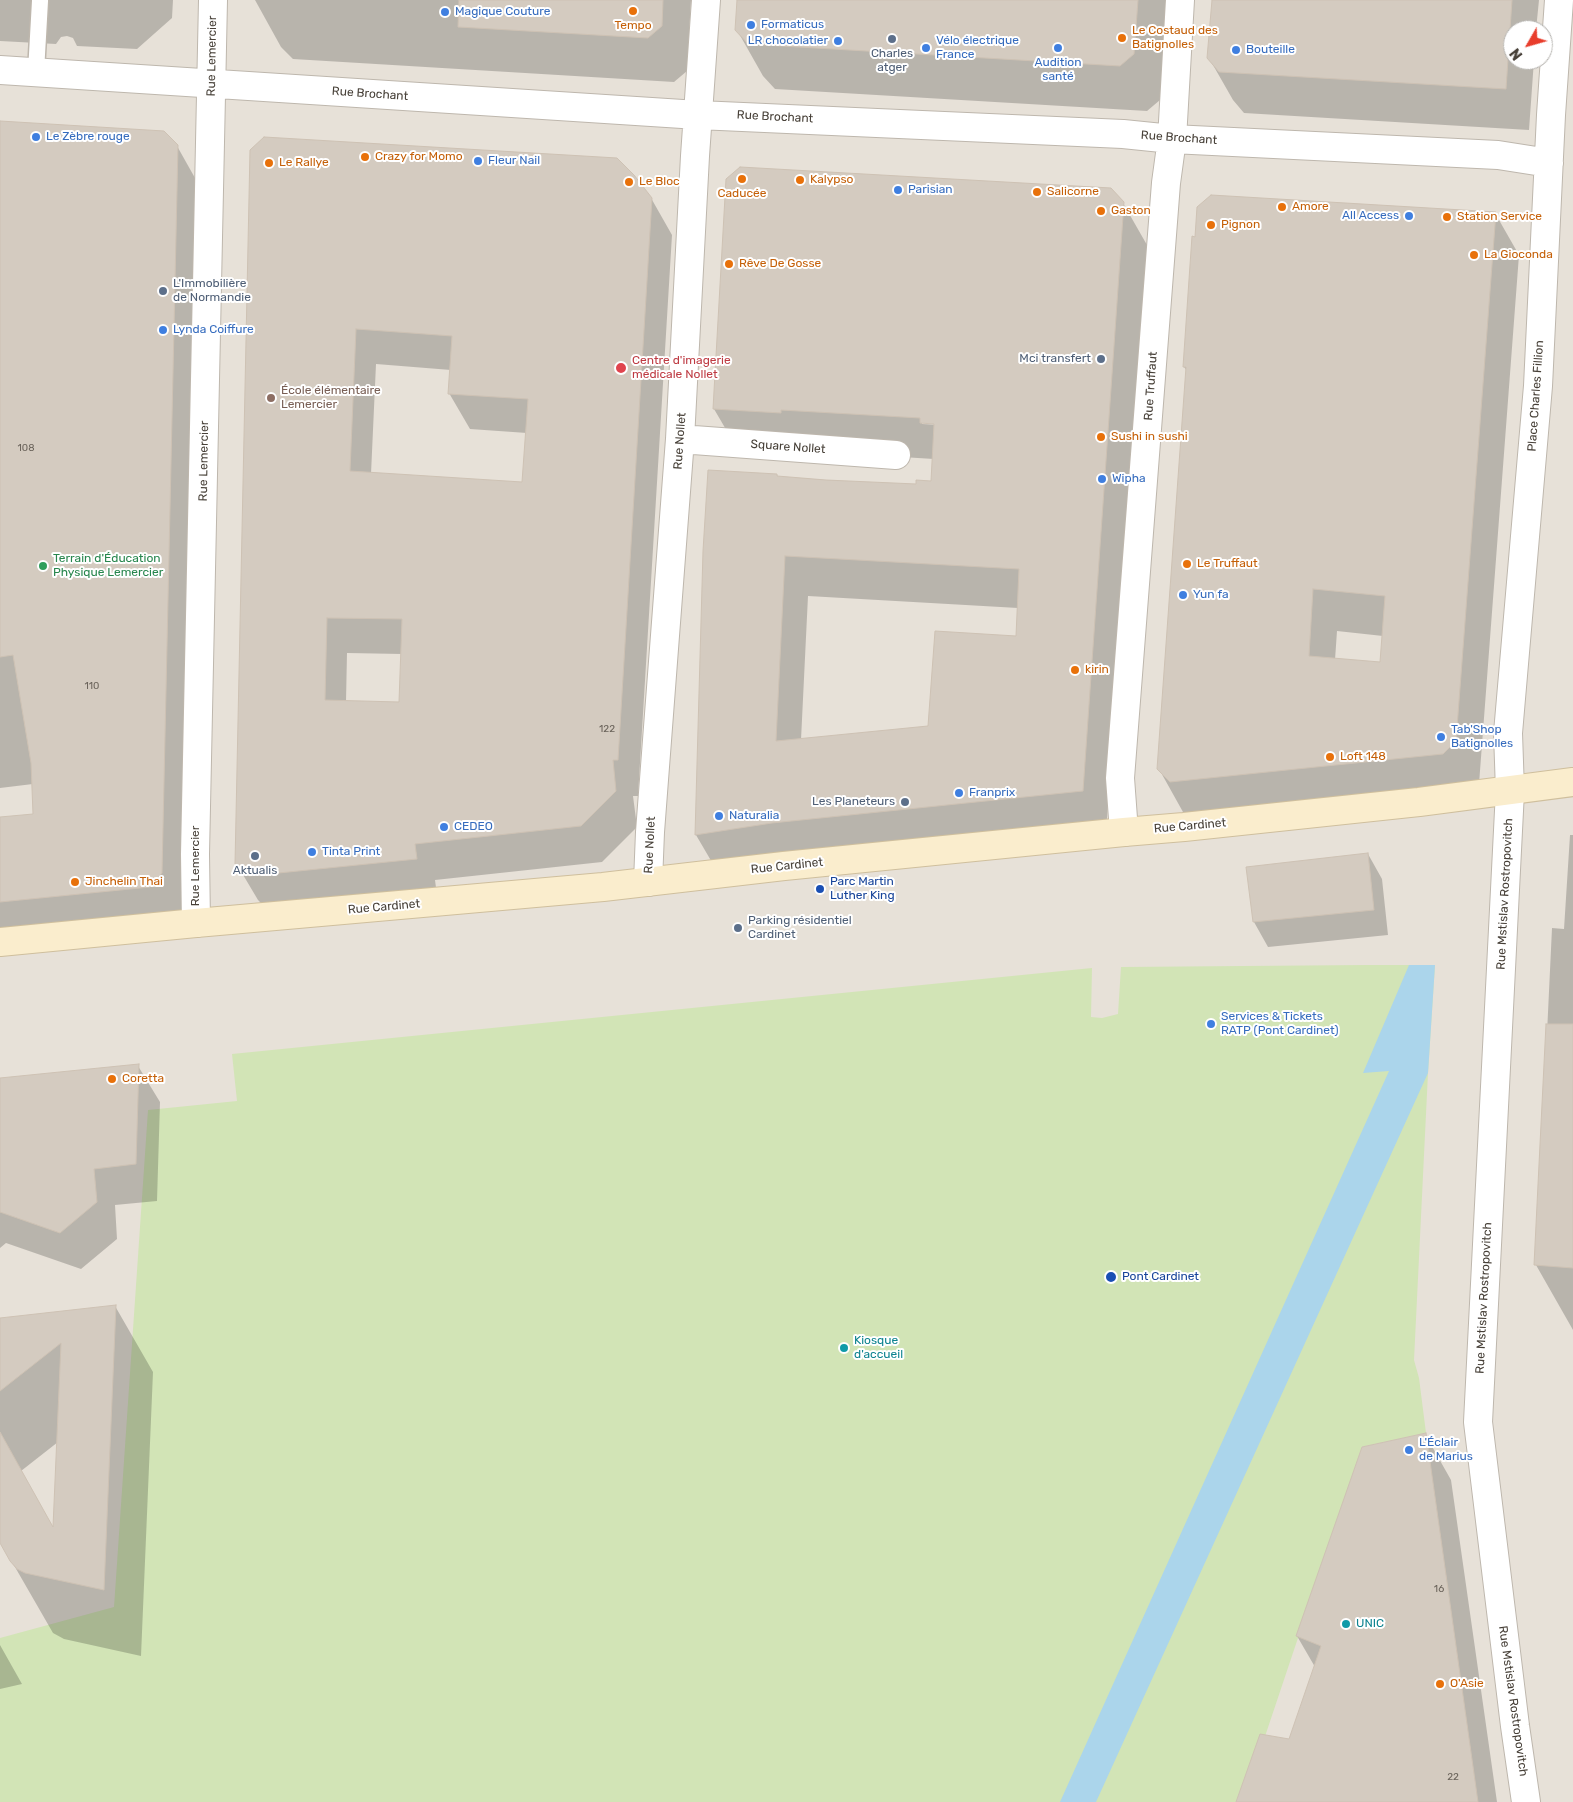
<!DOCTYPE html>
<meta charset="utf-8">
<style>
body{margin:0}
#map{position:relative;width:1573px;height:1802px;overflow:hidden;background:#f3f0ea;font-family:Rubik,sans-serif}
canvas{display:block}
.north{position:absolute;left:1503px;top:20px;width:50px;height:50px;box-sizing:border-box;background:#fff;border:1px solid #b5b3af;border-radius:50%;rotate:232deg;font-size:14px;font-weight:700;line-height:20px;text-align:center;color:#474038}
.north::after{content:'';display:block;margin:auto;width:18px;height:22px;background:#e83d2c;clip-path:polygon(50% 0,100% 100%,50% 72%,0 100%)}
</style>
<div id="map">
<canvas width="1573" height="1802"></canvas>
<div class="north">N</div>
</div>
<script>
const ctx = document.querySelector('canvas').getContext('2d');
ctx.lineJoin = 'round';
function paint(path, color) {
  ctx.fillStyle = color;
  ctx.fill(path, 'evenodd');
}
function shape(rows) {
  const path = new Path2D();
  for (const r of rows) {
    path.moveTo(r[0], r[1]);
    for (let i = 2; i < r.length; i += 2) path.lineTo(r[i], r[i + 1]);
  }
  return path;
}
function strokePath(path, color, width, dash) {
  ctx.strokeStyle = color;
  ctx.lineWidth = width;
  ctx.lineCap = dash ? 'butt' : 'round';
  ctx.setLineDash(dash || []);
  ctx.stroke(path);
}
function drawText(font, color, halo, rows, align = 'center') {
  ctx.font = font + ' Rubik,sans-serif';
  ctx.lineWidth = 4;
  ctx.setLineDash([]);
  ctx.textBaseline = 'middle';
  ctx.strokeStyle = halo;
  ctx.fillStyle = color;
  for (const [text, x, y, turn = 0] of rows) {
    ctx.save();
    ctx.translate(x, y);
    ctx.rotate((+turn || 0) * Math.PI / 180);
    ctx.textAlign = isNaN(turn) ? turn : align;
    if (halo) ctx.strokeText(text, 0, 0);
    ctx.fillText(text, 0, 0);
    ctx.restore();
  }
}
const residential = shape([
 [0,0,1573,0,1573,1802,0,1802],
 [1513,30,1543,30,1543,60,1513,60]
]);
const green = shape([
 [1366,965,1435,965,1428,1073,1414,1360,1419,1378,1426,1433,1362,1447,1243,1802,0,1802,0,1638,114,1607,148,1110,237,1101,232,1054,1092,968,1091,1017,1102,1018,1118,1014,1121,967]
]);
const water = shape([
 [1409,965,1435,965,1428,1073,1096,1802,1060,1802,1389,1071,1363,1073]
]);
const shadow = shape([
 [0,0,173,0,172,18,137,49,77,46,73,38,67,36,61,37,56,44,0,41],
 [255,0,691,0,687,71,674,82,293,59,281,47],
 [739,0,1167,0,1160,100,1147,111,775,89,763,76,737,30],
 [1213,0,1539,0,1536,30,1513,30,1513,60,1534,60,1529,130,1244,113,1233,100,1209,58],
 [0,122,177,146,204,194,189,921,0,952,0,818,35,815,33,784,0,788],
 [251,151,651,198,672,235,638,796,633,796,637,827,602,862,435,880,437,895,270,912,258,900,236,863],
 [376,364,451,370,449,393,470,429,527,433,523,483,371,474],
 [347,653,402,654,401,703,346,702],
 [1123,203,1147,245,1106,832,720,876,696,835,777,475,778,477,917,486,932,483,934,459,804,451,738,450,714,409],
 [922,421,941,425,922,424],
 [808,596,1018,608,1017,637,929,727,801,740],
 [1495,213,1519,255,1479,784,1195,824,1183,812,1159,769,1187,371,1184,367],
 [1337,631,1383,636,1381,664,1335,660],
 [1570,835,1573,835,1573,1330,1536,1265,1552,928,1564,929],
 [1368,854,1382,879,1388,935,1268,947,1254,922,1248,868],
 [138,1066,160,1102,157,1201,115,1205,117,1239,81,1269,6,1243,0,1248,0,1080],
 [115,1306,153,1372,141,1656,64,1639,53,1633,0,1541,0,1323],
 [58,1442,54,1530,21,1471],
 [1425,1434,1451,1480,1497,1802,1238,1802,1290,1740,1315,1667,1297,1636],
 [0,1645,22,1684,0,1689]
]);
const building = shape([
 [459,0,663,0,662,26,648,38,458,27,459,0],
 [737,0,1138,0,1134,54,1120,66,748,44,735,30,737,0],
 [1212,0,1512,0,1506,89,1219,72,1207,58,1212,0],
 [0,121,164,131,178,145,162,873,150,887,0,902,0,817,33,814,31,763,13,655,0,657,0,121],
 [264,137,617,158,634,175,652,198,618,760,613,760,616,791,581,826,415,844,417,859,249,876,235,864,250,150,264,137],
 [356,329,452,336,448,394,528,399,522,482,350,471,356,329],
 [327,618,402,619,399,702,325,700,327,618],
 [740,167,1111,188,1124,202,1083,791,772,823,695,835,703,551,708,470,777,474,777,476,826,480,916,484,916,480,931,481,934,424,920,423,920,418,781,410,781,413,713,409,726,179,740,167],
 [785,556,1019,569,1016,636,935,631,928,726,776,741,785,556],
 [1211,195,1496,212,1456,741,1443,754,1170,782,1157,769,1186,367,1183,367,1192,236,1195,237,1197,207,1211,195],
 [1313,589,1385,596,1380,662,1309,656,1313,589],
 [1368,853,1374,910,1253,922,1246,867,1368,853],
 [1546,1024,1573,1024,1573,1268,1534,1265,1546,1024],
 [139,1064,136,1164,94,1169,97,1202,60,1233,0,1212,0,1078,139,1064],
 [116,1305,104,1590,25,1573,17,1569,10,1561,0,1543,0,1432,53,1527,61,1343,0,1391,0,1318,116,1305],
 [1426,1433,1478,1802,1236,1802,1260,1734,1289,1739,1321,1646,1296,1636,1362,1447,1426,1433]
]);
const lane = shape([
 [36,72,40,1]
]);
const street = shape([
 [0,70,698,115,1123,134,1172,139,1498,155,1549,163],
 [680,439,896,455],
 [1124,832,1120,778,1166,183,1172,139,1180,0],
 [648,882,650,832,680,439,695,156,706,0],
 [196,923,195,854,213,0],
 [1526,1802,1515,1726,1478,1422,1510,791,1508,733,1538,386,1551,115,1559,0]
]);
const secondary = shape([
 [0,942,196,923,603,887,784,866,1124,832,1184,827,1419,802,1573,782]
]);
const markers = [
 [633,11,5,"#e8710a"],
 [445,12,5,"#3f7fe0"],
 [751,25,5,"#3f7fe0"],
 [1122,38,5,"#e8710a"],
 [892,39,5,"#5c6f8a"],
 [838,41,5,"#3f7fe0"],
 [926,48,5,"#3f7fe0"],
 [1058,48,5,"#3f7fe0"],
 [1236,50,5,"#3f7fe0"],
 [36,137,5,"#3f7fe0"],
 [365,157,5,"#e8710a"],
 [478,161,5,"#3f7fe0"],
 [269,163,5,"#e8710a"],
 [742,179,5,"#e8710a"],
 [800,180,5,"#e8710a"],
 [629,182,5,"#e8710a"],
 [898,190,5,"#3f7fe0"],
 [1037,192,5,"#e8710a"],
 [1282,207,5,"#e8710a"],
 [1101,211,5,"#e8710a"],
 [1409,216,5,"#3f7fe0"],
 [1447,217,5,"#e8710a"],
 [1211,225,5,"#e8710a"],
 [1474,255,5,"#e8710a"],
 [729,264,5,"#e8710a"],
 [163,291,5,"#5c6f8a"],
 [163,330,5,"#3f7fe0"],
 [1101,359,5,"#5c6f8a"],
 [621,368,6,"#e0444e"],
 [271,398,5,"#8d6e63"],
 [1101,437,5,"#e8710a"],
 [1102,479,5,"#3f7fe0"],
 [1187,564,5,"#e8710a"],
 [43,566,5,"#2e9e5b"],
 [1183,595,5,"#3f7fe0"],
 [1075,670,5,"#e8710a"],
 [1441,737,5,"#3f7fe0"],
 [1330,757,5,"#e8710a"],
 [959,793,5,"#3f7fe0"],
 [905,802,5,"#5c6f8a"],
 [719,816,5,"#3f7fe0"],
 [444,827,5,"#3f7fe0"],
 [312,852,5,"#3f7fe0"],
 [255,856,5,"#5c6f8a"],
 [75,882,5,"#e8710a"],
 [820,889,5,"#1a4fb4"],
 [738,928,5,"#5c6f8a"],
 [1211,1024,5,"#3f7fe0"],
 [112,1079,5,"#e8710a"],
 [1111,1277,6,"#1a4fb4"],
 [844,1348,5,"#0f9aa8"],
 [1409,1450,5,"#3f7fe0"],
 [1346,1624,5,"#0f9aa8"],
 [1440,1684,5,"#e8710a"]
];
const numberNames = [
 ["108",26,448],
 ["110",92,686],
 ["122",607,729],
 ["16",1439,1589],
 ["22",1453,1777]
];
const shopNames = [
 ["Magique Couture",455,12],
 ["Formaticus",761,25],
 ["LR chocolatier",828,41,"right"],
 ["Vélo électrique",936,41],
 ["France",936,55],
 ["Bouteille",1246,50],
 ["Audition",1058,63,"center"],
 ["santé",1058,77,"center"],
 ["Le Zèbre rouge",46,137],
 ["Fleur Nail",488,161],
 ["Parisian",908,190],
 ["All Access",1399,216,"right"],
 ["Lynda Coiffure",173,330],
 ["Wipha",1112,479],
 ["Yun fa",1193,595],
 ["Tab'Shop",1451,730],
 ["Batignolles",1451,744],
 ["Franprix",969,793],
 ["Naturalia",729,816],
 ["CEDEO",454,827],
 ["Tinta Print",322,852],
 ["Services & Tickets",1221,1017],
 ["RATP (Pont Cardinet)",1221,1031],
 ["L'Éclair",1419,1443],
 ["de Marius",1419,1457]
];
const foodNames = [
 ["Tempo",633,26,"center"],
 ["Le Costaud des",1132,31],
 ["Batignolles",1132,45],
 ["Crazy for Momo",375,157],
 ["Le Rallye",279,163],
 ["Kalypso",810,180],
 ["Le Bloc",639,182],
 ["Salicorne",1047,192],
 ["Caducée",742,194,"center"],
 ["Amore",1292,207],
 ["Gaston",1111,211],
 ["Station Service",1457,217],
 ["Pignon",1221,225],
 ["La Gioconda",1484,255],
 ["Rêve De Gosse",739,264],
 ["Sushi in sushi",1111,437],
 ["Le Truffaut",1197,564],
 ["kirin",1085,670],
 ["Loft 148",1340,757],
 ["Jinchelin Thai",85,882],
 ["Coretta",122,1079],
 ["O'Asie",1450,1684]
];
const serviceNames = [
 ["Charles",892,54],
 ["atger",892,68],
 ["L'Immobilière",173,284,"left"],
 ["de Normandie",173,298,"left"],
 ["Mci transfert",1091,359,"right"],
 ["Les Planeteurs",895,802,"right"],
 ["Aktualis",255,871],
 ["Parking résidentiel",748,921,"left"],
 ["Cardinet",748,935,"left"]
];
const streetNames = [
 ["Rue Lemercier",212,56,-89],
 ["Rue Brochant",370,94,4],
 ["Rue Brochant",775,117,3],
 ["Rue Brochant",1179,138,4],
 ["Rue Truffaut",1151,386,-86],
 ["Place Charles Fillion",1536,396,-86],
 ["Rue Nollet",680,441,-86],
 ["Square Nollet",788,447,4],
 ["Rue Lemercier",204,461,-89],
 ["Rue Cardinet",1190,826,-5],
 ["Rue Nollet",650,845,-87],
 ["Rue Lemercier",196,866,-90],
 ["Rue Cardinet",787,866,-6],
 ["Rue Mstislav Rostropovitch",1505,894,-87],
 ["Rue Cardinet",384,907,-5],
 ["Rue Mstislav Rostropovitch",1484,1298,-87],
 ["Rue Mstislav Rostropovitch",1513,1701,82]
];
const healthNames = [
 ["Centre d'imagerie",632,361],
 ["médicale Nollet",632,375]
];
const educationNames = [
 ["École élémentaire",281,391],
 ["Lemercier",281,405]
];
const leisureNames = [
 ["Terrain d'Éducation",53,559],
 ["Physique Lemercier",53,573]
];
const transitNames = [
 ["Parc Martin",830,882],
 ["Luther King",830,896],
 ["Pont Cardinet",1122,1277]
];
const cultureNames = [
 ["Kiosque",854,1341],
 ["d'accueil",854,1355],
 ["UNIC",1356,1624]
];
paint(residential, '#e7e1d8');
paint(green, '#d2e4b6');
paint(water, '#abd5eb');
paint(shadow, '#0003');
paint(building, '#d4cbc0');
strokePath(building, '#cec2b4', 1);
strokePath(lane, '#beb7ad', 19);
strokePath(street, '#beb7ad', 30);
strokePath(secondary, '#cfbf9d', 30);
strokePath(lane, '#fff', 16);
strokePath(street, '#fff', 28);
strokePath(secondary, '#faedcd', 28);
for (const [x, y, r, color] of markers) {
  const dot = new Path2D();
  dot.arc(x, y, r, 0, 2 * Math.PI);
  ctx.fillStyle = color;
  ctx.fill(dot);
  strokePath(dot, '#fff', 2);
}
drawText('10px', '#6a635a', null, numberNames);
drawText('12px', '#366cbe', '#fff', shopNames, 'left');
drawText('12px', '#c56008', '#fff', foodNames, 'left');
drawText('12px', '#4e5e75', '#fff', serviceNames);
drawText('12px', '#474038', '#fff', streetNames);
drawText('12px', '#be3a42', '#fff', healthNames, 'left');
drawText('12px', '#785e54', '#fff', educationNames, 'left');
drawText('12px', '#27864d', '#fff', leisureNames, 'left');
drawText('12px', '#164399', '#fff', transitNames, 'left');
drawText('12px', '#0d838f', '#fff', cultureNames, 'left');
</script>
